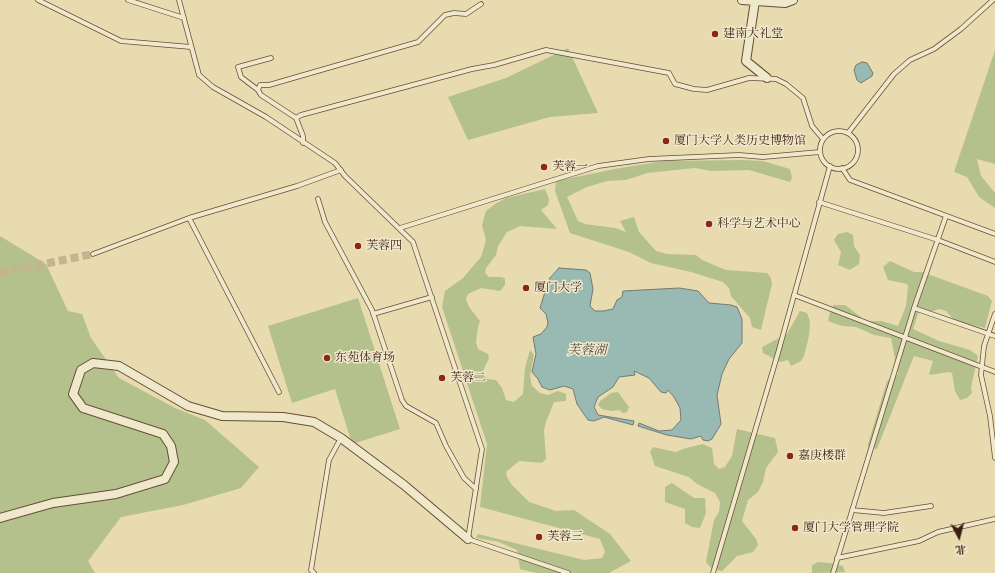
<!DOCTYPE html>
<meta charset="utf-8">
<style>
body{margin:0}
#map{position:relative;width:995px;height:573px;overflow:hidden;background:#e8dbaf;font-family:"IM FELL Double Pica","Noto Serif SC",serif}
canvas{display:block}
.north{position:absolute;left:939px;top:517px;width:40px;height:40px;-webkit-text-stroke:3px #f0e8cb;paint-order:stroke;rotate:173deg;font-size:11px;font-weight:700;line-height:16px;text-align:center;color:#3b1f10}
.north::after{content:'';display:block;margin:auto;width:14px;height:18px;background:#3b1f10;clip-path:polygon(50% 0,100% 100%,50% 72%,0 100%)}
</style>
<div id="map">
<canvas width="995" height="573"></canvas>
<div class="north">北</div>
</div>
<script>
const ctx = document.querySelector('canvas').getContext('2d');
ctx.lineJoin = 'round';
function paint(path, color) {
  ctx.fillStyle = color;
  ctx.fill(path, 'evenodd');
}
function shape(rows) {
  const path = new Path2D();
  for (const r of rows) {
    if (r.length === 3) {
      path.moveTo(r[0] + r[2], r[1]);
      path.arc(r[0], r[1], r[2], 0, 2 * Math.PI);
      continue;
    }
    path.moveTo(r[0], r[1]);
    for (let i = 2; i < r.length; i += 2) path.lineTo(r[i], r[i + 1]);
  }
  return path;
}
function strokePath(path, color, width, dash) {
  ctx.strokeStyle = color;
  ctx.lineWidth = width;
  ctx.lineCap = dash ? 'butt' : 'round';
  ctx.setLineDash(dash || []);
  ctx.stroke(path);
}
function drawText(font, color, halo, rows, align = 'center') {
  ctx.font = font + ' "IM FELL Double Pica","Noto Serif SC",serif';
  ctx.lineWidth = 3;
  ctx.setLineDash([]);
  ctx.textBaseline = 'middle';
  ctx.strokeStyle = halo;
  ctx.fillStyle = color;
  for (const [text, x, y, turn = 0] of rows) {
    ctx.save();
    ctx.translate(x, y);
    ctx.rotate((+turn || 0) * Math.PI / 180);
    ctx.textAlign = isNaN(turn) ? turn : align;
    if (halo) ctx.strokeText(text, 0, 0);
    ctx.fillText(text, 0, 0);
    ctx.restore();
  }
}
const green = shape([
 [568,48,598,113,550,117,468,140,448,97,506,78],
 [995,50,995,164,977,159,981,176,995,193,995,208,979,197,967,177,954,172],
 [742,160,763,161,790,169,792,178,790,182,749,170,711,171,695,168,647,173,626,180,607,181,587,187,567,197,578,221,585,224,615,228,626,232,620,221,634,217,639,232,656,251,667,254,696,255,702,260,726,270,767,273,771,278,772,284,761,330,752,327,750,318,731,296,729,288,723,282,691,272,651,263,629,252,570,233,555,191,556,181,620,168,664,161],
 [545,189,549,199,548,205,541,210,557,229,520,226,507,232,498,246,496,255,486,268,485,273,489,277,502,277,505,279,505,285,500,291,481,288,468,294,466,299,469,307,480,321,478,327,476,342,478,349,488,354,489,358,482,373,487,379,496,380,502,388,506,400,514,402,523,394,525,368,530,350,534,355,530,376,532,386,540,393,548,395,558,391,566,394,566,401,554,402,546,422,544,430,546,459,542,463,519,461,506,472,507,477,511,484,529,502,556,511,574,510,610,534,631,561,609,573,538,573,528,571,520,569,517,550,499,542,476,538,478,534,584,560,602,558,605,552,600,539,480,507,487,444,442,307,445,291,463,278,481,257,486,240,482,225,486,211,495,204,506,198],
 [847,232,853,235,854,246,860,255,859,264,850,270,838,265,841,252,834,240,838,234],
 [0,236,46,264,68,311,82,314,91,338,119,378,175,408,205,420,259,467,241,488,183,505,121,517,88,561,95,573,0,573],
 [890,261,914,272,922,272,988,296,992,301,985,328,955,321,946,311,939,309,929,313,923,311,918,314,913,329,939,341,970,350,978,356,971,387,972,393,967,398,960,400,955,391,952,373,948,372,931,375,929,374,933,361,914,356,877,449,868,447,868,444,887,381,898,374,891,338,874,335,856,327,842,326,828,321,831,308,834,305,845,305,866,321,881,321,898,326,906,306,908,286,907,284,888,280,883,267],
 [358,298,400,429,352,444,335,389,292,403,268,326],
 [800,311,807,313,810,321,809,336,804,356,801,361,791,366,788,360,780,362,763,353,762,347,787,334],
 [618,392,629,407,627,412,623,413,619,410,612,411,602,409,598,405,600,401,611,393],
 [737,429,775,438,778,452,766,468,763,482,758,492,748,500,742,521,756,539,758,545,753,552,737,556,722,571,712,569,706,562,714,520,719,512,720,502,715,493,697,484,689,477,655,466,650,452,653,447,676,452,686,448,703,444,712,448,714,464,719,469,725,467,732,456],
 [672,483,694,498,705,498,706,513,700,528,692,527,685,523,685,509,665,502,665,487],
 [818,562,830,563,843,566,845,572,812,573,812,565]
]);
const water = shape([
 [862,62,867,63,873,73,872,76,861,83,857,80,854,70,856,65,862,62],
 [559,268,586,270,590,273,593,289,590,306,595,311,603,311,613,309,617,300,622,297,623,291,679,288,698,291,709,303,731,305,737,307,742,319,742,343,729,359,722,374,717,395,721,424,712,439,708,441,703,440,701,436,691,439,667,435,638,426,639,423,659,431,672,430,681,420,680,408,674,397,668,390,666,393,661,392,649,378,634,371,635,375,619,377,613,387,598,397,594,407,598,415,634,421,633,425,604,417,594,421,588,420,577,404,573,389,564,386,550,390,542,387,538,379,532,372,536,354,533,337,541,334,547,327,548,323,546,314,540,308,549,279,559,268]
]);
const streetTunnel = shape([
 [0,273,93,254]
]);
const lane = shape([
 [38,0,121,41,191,47],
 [128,0,184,18],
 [179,0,199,75,213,87,266,117,335,163,345,176,413,242,482,449,468,539,568,573],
 [258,90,241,77,238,67,271,58],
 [296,118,261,95,258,90,260,85,269,85,418,42,445,15,454,13,466,14,481,4],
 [839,150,19],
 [848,133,894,74,910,60,934,49,961,29,993,0],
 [303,143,303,136,296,118,301,115,472,69,494,65,546,50,669,73,675,84,694,89,707,90,749,78,776,79,786,84,803,98,812,126,823,139],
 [842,168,850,180,995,234],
 [318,199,325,222,372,310,402,400,406,406,436,423,446,446,464,478,476,489],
 [819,202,938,240,995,262],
 [189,218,279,392],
 [400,228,598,166,649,159,739,155,763,157,820,152],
 [93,254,189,218,297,186,341,170],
 [794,295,995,372],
 [914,308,995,336],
 [373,314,432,297],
 [995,314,984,346,981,375,990,416,995,458],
 [852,510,884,513,931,506],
 [837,558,919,541,938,532,995,519],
 [314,573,311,570,329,460,341,438],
 [713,573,778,353,830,166],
 [833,573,914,308,946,216]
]);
const street = shape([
 [742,0,785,3,793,0],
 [755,1,746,61,767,78],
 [0,518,53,503,116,494,165,479,174,462,171,446,163,434,83,408,73,394,81,370,93,363,119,366,188,406,222,416,283,417,314,422,341,438,404,485,468,539]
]);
const markers = [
 [715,34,4,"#8f2418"],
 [666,141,4,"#8f2418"],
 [544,167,4,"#8f2418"],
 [709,224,4,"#8f2418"],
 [358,246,4,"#8f2418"],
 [526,288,4,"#8f2418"],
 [327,358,4,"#8f2418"],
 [442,378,4,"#8f2418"],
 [790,456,4,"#8f2418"],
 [795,528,4,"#8f2418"],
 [539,537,4,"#8f2418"]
];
const poiNames = [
 ["建南大礼堂",723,34],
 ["厦门大学人类历史博物馆",674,141],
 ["芙蓉一",552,167],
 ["科学与艺术中心",717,224],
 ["芙蓉四",366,246],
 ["厦门大学",534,288],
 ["东苑体育场",335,358],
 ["芙蓉二",450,378],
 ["嘉庚楼群",798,456],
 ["厦门大学管理学院",803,528],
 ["芙蓉三",547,537]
];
const waterNames = [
 ["芙蓉湖",587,351]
];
paint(green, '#b4c18c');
paint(water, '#99b9b3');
strokePath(water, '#737b72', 1);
strokePath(streetTunnel, '#c5b58f', 8, [8, 4]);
strokePath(lane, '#664e38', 5.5);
strokePath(street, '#664e38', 10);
strokePath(lane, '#f0e8cb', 4);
strokePath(street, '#f0e8cb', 8);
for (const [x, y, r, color] of markers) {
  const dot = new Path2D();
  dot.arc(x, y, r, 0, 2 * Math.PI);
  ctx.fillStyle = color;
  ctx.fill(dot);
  strokePath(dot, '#f0e8cb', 1.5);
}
drawText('12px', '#3b1f10', '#f0e8cb', poiNames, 'left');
drawText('italic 13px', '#574d41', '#f0e8cb', waterNames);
</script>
